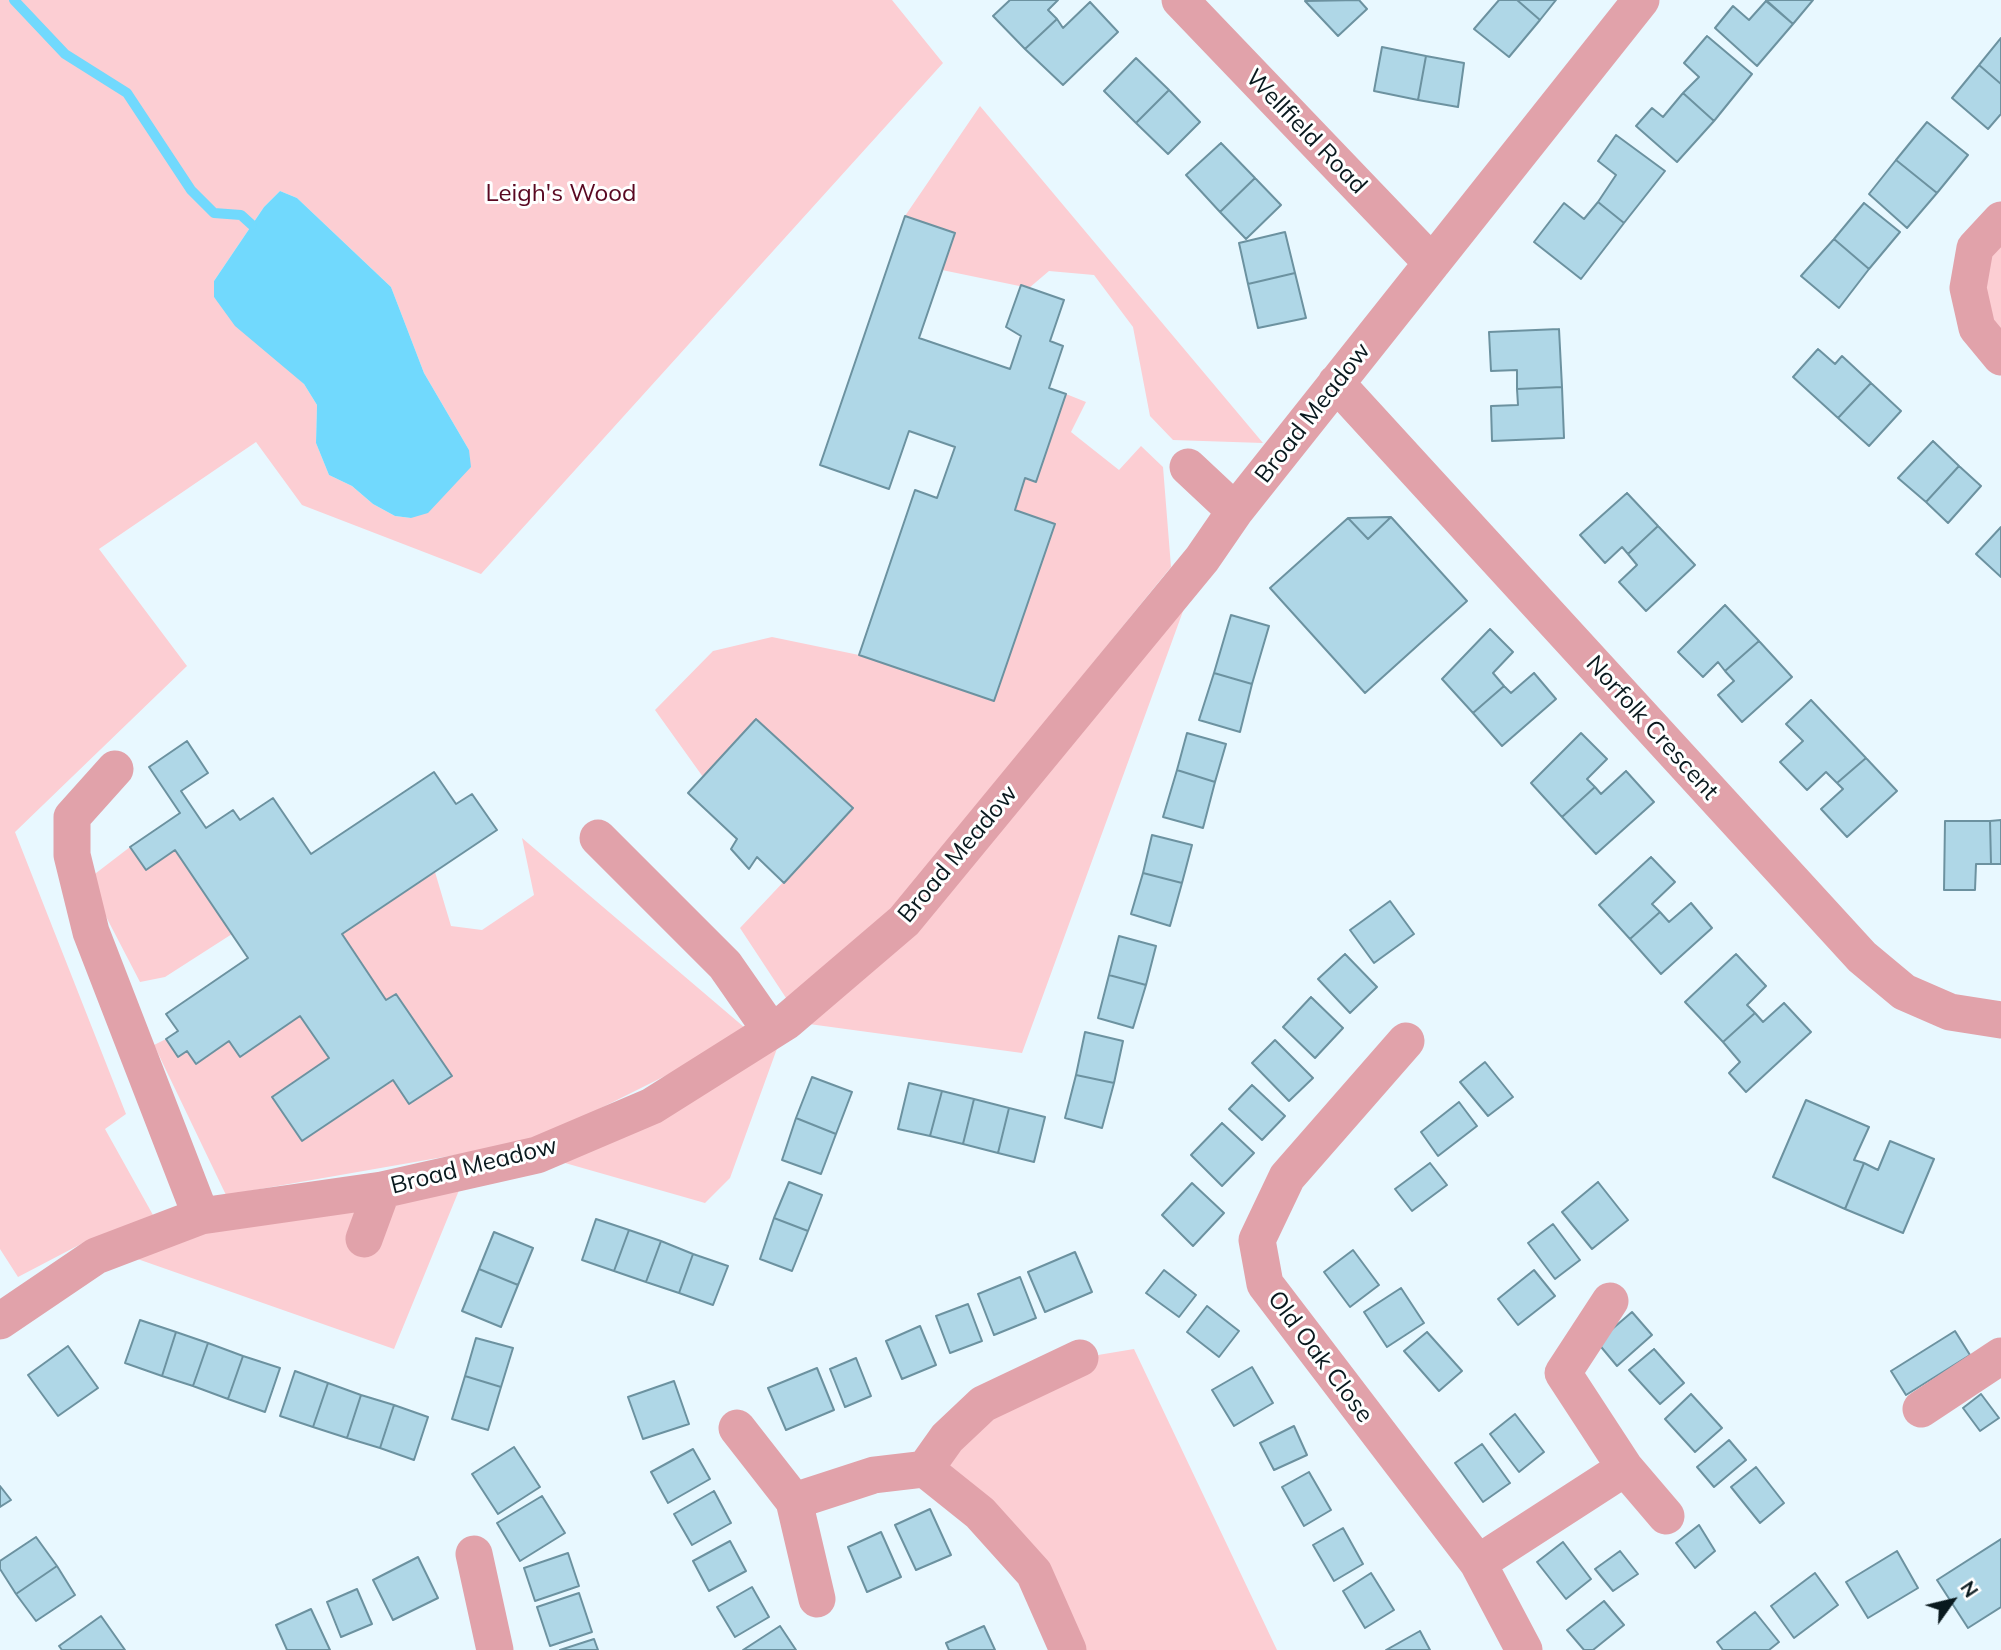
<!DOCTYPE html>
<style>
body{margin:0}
#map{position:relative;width:2001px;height:1650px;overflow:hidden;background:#e8f8ff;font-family:Mulish,sans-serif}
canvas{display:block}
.north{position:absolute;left:1917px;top:1566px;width:70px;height:70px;-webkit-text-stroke:5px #fff;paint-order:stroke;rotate:56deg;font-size:19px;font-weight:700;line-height:28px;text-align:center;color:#09191e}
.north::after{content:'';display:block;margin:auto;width:24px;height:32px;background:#09191e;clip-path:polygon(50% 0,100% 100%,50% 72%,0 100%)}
</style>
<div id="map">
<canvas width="2001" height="1650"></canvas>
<div class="north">N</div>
</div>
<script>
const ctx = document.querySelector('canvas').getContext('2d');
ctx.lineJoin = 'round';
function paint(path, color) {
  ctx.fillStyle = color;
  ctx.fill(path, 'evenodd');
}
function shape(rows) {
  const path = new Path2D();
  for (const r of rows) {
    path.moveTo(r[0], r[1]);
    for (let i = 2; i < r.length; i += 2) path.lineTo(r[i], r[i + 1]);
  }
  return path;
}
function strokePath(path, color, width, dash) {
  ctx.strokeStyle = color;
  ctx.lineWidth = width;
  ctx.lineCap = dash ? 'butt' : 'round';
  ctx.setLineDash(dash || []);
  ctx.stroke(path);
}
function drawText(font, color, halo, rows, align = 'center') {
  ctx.font = font + ' Mulish,sans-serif';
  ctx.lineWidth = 6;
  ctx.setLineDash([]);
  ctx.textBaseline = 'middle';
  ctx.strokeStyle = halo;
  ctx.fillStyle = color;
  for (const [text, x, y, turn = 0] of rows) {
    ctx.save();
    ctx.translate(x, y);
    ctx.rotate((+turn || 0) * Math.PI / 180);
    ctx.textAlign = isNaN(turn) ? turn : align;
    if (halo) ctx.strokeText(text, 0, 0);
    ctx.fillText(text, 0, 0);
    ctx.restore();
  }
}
const green = shape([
 [0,0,892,0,943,63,481,574,302,505,256,442,99,549,187,666,15,832,126,1114,105,1129,153,1215,81,1244,18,1277,0,1249],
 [280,191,297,198,391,287,424,373,469,450,411,518,395,516,373,504,352,486,329,475,316,443,317,405,304,384,214,297,214,281,264,207],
 [980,106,1263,443,1173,440,1150,416,1133,327,1094,275,1049,271,1029,288,942,270,955,233,905,216],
 [2001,244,2001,333,1993,324,1986,289,1992,254],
 [1066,394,1086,402,1071,432,1119,470,1141,446,1163,467,1171,567,890,912,790,1004,740,928,853,808,756,719,703,777,655,710,713,651,772,637,859,655,994,701,1054,524,1015,510,1025,478,1036,482],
 [1202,559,1022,1053,787,1021,730,1178,705,1203,537,1155,652,1106,904,921],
 [522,838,751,1033,535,1141,226,1195,154,1045,166,1039,178,1057,187,1051,196,1063,229,1041,240,1056,300,1016,329,1058,393,1080,410,1104,451,1076,397,994,386,1000,342,934,435,872,451,926,482,930,534,895],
 [130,847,175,850,232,934,165,977,140,982,87,880],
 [462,1183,394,1349,129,1256,199,1228],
 [1134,1349,1277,1650,1068,1650,1034,1573,925,1469,947,1438,1080,1358]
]);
const water = shape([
 [280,191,297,198,391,287,424,373,469,450,471,467,428,513,411,518,395,516,373,504,352,486,329,475,316,443,317,405,304,384,235,326,214,297,214,281,264,207]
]);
const stream = shape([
 [14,0,65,54,127,93,191,190,214,213,241,215,252,225]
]);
const building = shape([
 [1010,0,1058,0,1048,10,1057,19,1025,49,993,16,1010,0],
 [1359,0,1367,9,1338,36,1305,1,1359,0],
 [1499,0,1517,0,1540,20,1509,57,1474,29,1499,0],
 [1517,0,1556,0,1540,20,1517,0],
 [1766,0,1813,0,1793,24,1766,0],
 [1766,1,1793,24,1757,66,1715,28,1733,6,1749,20,1766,1],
 [1090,2,1118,32,1063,85,1025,49,1057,19,1063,28,1090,2],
 [1707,36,1752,74,1714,121,1683,93,1699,77,1684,63,1707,36],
 [2001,38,2001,84,1979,65,2001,38],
 [1382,47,1426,56,1418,100,1374,91,1382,47],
 [1426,56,1464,63,1458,107,1418,100,1426,56],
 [1136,58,1169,90,1136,123,1104,91,1136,58],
 [1979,65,2001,84,2001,114,1988,129,1952,98,1979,65],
 [1169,90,1200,122,1168,154,1136,123,1169,90],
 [1683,93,1714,121,1677,162,1636,126,1652,108,1663,117,1683,93],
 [1927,122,1968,155,1937,193,1896,160,1927,122],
 [1616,135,1665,171,1624,223,1598,202,1616,175,1598,161,1616,135],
 [1221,143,1255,178,1220,212,1186,175,1221,143],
 [1896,160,1937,193,1907,228,1869,194,1896,160],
 [1255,178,1281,205,1246,239,1220,212,1255,178],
 [1598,202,1624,223,1581,279,1534,242,1564,203,1584,219,1598,202],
 [1864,203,1900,232,1869,269,1834,239,1864,203],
 [905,216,955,233,919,338,1010,369,1021,336,1006,327,1021,285,1064,300,1050,341,1063,346,1049,388,1066,394,1036,482,1025,478,1015,510,1055,524,994,701,859,655,915,490,937,498,955,447,909,431,889,489,820,465,905,216],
 [1285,232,1295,273,1248,284,1239,243,1285,232],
 [1834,239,1869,269,1839,308,1801,276,1834,239],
 [1295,273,1306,318,1258,328,1248,284,1295,273],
 [1559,329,1562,387,1517,389,1517,370,1491,371,1489,332,1559,329],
 [1818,349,1835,364,1842,356,1871,383,1838,418,1793,377,1818,349],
 [1871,383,1901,411,1869,446,1838,418,1871,383],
 [1562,387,1564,438,1492,441,1491,406,1518,405,1517,389,1562,387],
 [1933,441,1959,466,1926,502,1898,478,1933,441],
 [1959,466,1981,486,1948,523,1926,502,1959,466],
 [1627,493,1658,526,1628,554,1622,547,1605,563,1580,535,1627,493],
 [1391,517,1467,601,1365,693,1270,588,1348,518,1368,539,1391,517],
 [1391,517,1368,539,1348,518,1391,517],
 [1658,526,1695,565,1646,611,1619,582,1637,565,1628,554,1658,526],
 [2001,527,2001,577,1976,554,2001,527],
 [1725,605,1759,641,1725,671,1718,662,1703,677,1678,652,1725,605],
 [1231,615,1269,626,1252,684,1214,673,1231,615],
 [1490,629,1513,652,1493,673,1504,686,1473,713,1442,679,1490,629],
 [1759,641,1792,677,1742,722,1718,695,1734,681,1725,671,1759,641],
 [1214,673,1252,684,1240,732,1199,720,1214,673],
 [1534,673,1556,699,1502,746,1473,713,1504,686,1511,693,1534,673],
 [1811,700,1866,758,1837,783,1826,772,1807,790,1780,762,1803,741,1786,724,1811,700],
 [756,719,853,808,784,883,757,857,749,869,731,849,737,839,688,793,756,719],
 [1187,733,1226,744,1215,782,1177,770,1187,733],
 [1581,733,1607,759,1587,779,1595,787,1562,817,1531,783,1581,733],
 [187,741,208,773,181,791,206,828,233,810,240,820,273,798,311,854,434,772,456,804,472,794,497,830,342,934,386,1000,396,994,452,1076,409,1104,393,1080,302,1141,272,1097,329,1058,300,1016,240,1057,229,1041,196,1064,187,1051,178,1057,166,1039,178,1031,166,1014,248,958,175,850,146,870,130,847,180,813,149,767,187,741],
 [1866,758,1897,791,1847,837,1821,809,1843,789,1837,783,1866,758],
 [1177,770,1215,782,1203,828,1163,817,1177,770],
 [1626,771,1654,802,1596,854,1562,817,1595,787,1601,794,1626,771],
 [2001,820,2001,864,1991,864,1990,821,2001,820],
 [1945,821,1990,821,1991,864,1976,864,1975,890,1944,890,1945,821],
 [1152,835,1192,845,1182,883,1143,873,1152,835],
 [1651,857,1675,882,1652,904,1660,912,1630,939,1599,905,1651,857],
 [1143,873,1182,883,1170,926,1131,914,1143,873],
 [1390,901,1414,934,1374,963,1350,930,1390,901],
 [1691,903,1712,928,1661,974,1630,939,1660,912,1669,922,1691,903],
 [1119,936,1156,946,1146,985,1109,975,1119,936],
 [1345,954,1377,987,1350,1013,1318,979,1345,954],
 [1736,954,1766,986,1747,1005,1755,1013,1723,1042,1685,1002,1736,954],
 [1109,975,1146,985,1133,1028,1098,1018,1109,975],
 [1311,997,1343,1028,1315,1058,1283,1027,1311,997],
 [1784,1003,1811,1032,1746,1092,1729,1073,1740,1062,1723,1042,1755,1013,1763,1022,1784,1003],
 [1085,1032,1123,1041,1114,1083,1076,1075,1085,1032],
 [1275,1040,1313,1078,1289,1101,1252,1063,1275,1040],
 [1485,1062,1513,1097,1488,1116,1460,1082,1485,1062],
 [1076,1075,1114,1083,1102,1128,1065,1118,1076,1075],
 [812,1077,852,1092,836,1134,796,1118,812,1077],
 [909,1083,942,1091,930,1136,898,1129,909,1083],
 [1252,1085,1285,1116,1262,1140,1229,1109,1252,1085],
 [942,1091,974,1099,963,1144,930,1136,942,1091],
 [974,1099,1009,1108,998,1153,963,1144,974,1099],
 [1806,1100,1869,1127,1854,1160,1864,1163,1845,1209,1773,1177,1806,1100],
 [1459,1102,1477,1126,1438,1156,1421,1132,1459,1102],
 [1009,1108,1045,1117,1034,1162,998,1153,1009,1108],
 [796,1118,836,1134,821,1174,782,1160,796,1118],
 [1222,1123,1254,1153,1222,1186,1191,1155,1222,1123],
 [1890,1141,1934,1159,1903,1233,1845,1209,1864,1163,1878,1170,1890,1141],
 [1430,1163,1447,1185,1412,1211,1395,1189,1430,1163],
 [789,1182,822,1195,808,1231,774,1218,789,1182],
 [1598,1182,1628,1220,1592,1249,1562,1212,1598,1182],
 [1192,1183,1224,1213,1193,1246,1162,1215,1192,1183],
 [774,1218,808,1231,792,1271,760,1259,774,1218],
 [596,1219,629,1230,614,1271,582,1260,596,1219],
 [1553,1224,1580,1260,1555,1279,1528,1243,1553,1224],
 [629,1230,661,1241,646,1282,614,1271,629,1230],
 [494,1232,533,1248,518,1285,479,1269,494,1232],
 [661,1241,693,1254,679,1293,646,1282,661,1241],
 [1353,1250,1379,1285,1350,1307,1324,1272,1353,1250],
 [1075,1252,1092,1292,1045,1312,1028,1272,1075,1252],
 [693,1254,728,1266,713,1305,679,1293,693,1254],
 [479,1269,518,1285,501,1327,462,1311,479,1269],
 [1164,1270,1196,1295,1179,1317,1146,1293,1164,1270],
 [1534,1270,1555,1296,1518,1325,1498,1299,1534,1270],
 [1020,1277,1036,1318,994,1335,978,1294,1020,1277],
 [1401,1288,1424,1323,1387,1347,1364,1312,1401,1288],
 [968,1304,982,1341,950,1353,936,1316,968,1304],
 [1207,1306,1239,1331,1219,1357,1187,1332,1207,1306],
 [1632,1312,1652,1335,1617,1366,1597,1342,1632,1312],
 [140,1320,176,1332,162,1376,125,1363,140,1320],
 [920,1326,936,1365,902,1379,886,1341,920,1326],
 [1955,1331,1970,1355,1906,1395,1891,1371,1955,1331],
 [176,1332,208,1343,193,1386,162,1376,176,1332],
 [1427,1332,1462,1371,1439,1391,1404,1351,1427,1332],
 [476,1338,513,1348,501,1387,465,1376,476,1338],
 [208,1343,243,1356,228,1399,193,1386,208,1343],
 [68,1346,98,1388,58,1416,28,1375,68,1346],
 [1654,1349,1684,1383,1660,1404,1629,1370,1654,1349],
 [243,1356,280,1368,265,1412,228,1399,243,1356],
 [856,1358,871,1396,845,1407,830,1369,856,1358],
 [1252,1367,1273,1403,1234,1426,1212,1390,1252,1367],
 [817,1368,834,1410,786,1430,768,1388,817,1368],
 [295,1371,328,1383,313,1427,280,1416,295,1371],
 [465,1376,501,1387,488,1430,452,1419,465,1376],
 [674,1381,689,1424,643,1439,628,1397,674,1381],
 [328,1383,361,1395,347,1438,313,1427,328,1383],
 [1691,1394,1722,1428,1695,1452,1665,1419,1691,1394],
 [1981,1394,1999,1418,1980,1431,1963,1408,1981,1394],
 [361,1395,394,1405,380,1448,347,1438,361,1395],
 [394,1405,428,1417,414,1460,380,1448,394,1405],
 [1515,1414,1544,1452,1519,1472,1490,1434,1515,1414],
 [1294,1426,1307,1455,1274,1470,1260,1443,1294,1426],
 [1729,1440,1746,1460,1714,1487,1697,1467,1729,1440],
 [1482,1444,1510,1483,1483,1502,1455,1463,1482,1444],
 [514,1447,540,1487,498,1514,472,1474,514,1447],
 [693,1449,710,1479,668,1503,651,1472,693,1449],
 [1756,1467,1784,1503,1760,1523,1731,1487,1756,1467],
 [1309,1472,1331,1510,1304,1526,1282,1487,1309,1472],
 [0,1486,11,1500,0,1507,0,1486],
 [714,1491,731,1523,692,1545,674,1514,714,1491],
 [542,1496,565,1533,520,1561,497,1523,542,1496],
 [930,1509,951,1555,916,1570,895,1525,930,1509],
 [1699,1525,1715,1551,1695,1568,1676,1543,1699,1525],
 [1343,1528,1363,1564,1334,1581,1313,1545,1343,1528],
 [881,1532,901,1577,867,1592,848,1547,881,1532],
 [36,1537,57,1566,16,1594,0,1569,0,1561,36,1537],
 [2001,1539,2001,1607,1968,1628,1937,1580,2001,1539],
 [730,1541,746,1571,709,1591,693,1561,730,1541],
 [1563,1542,1591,1579,1566,1599,1537,1562,1563,1542],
 [1620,1551,1638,1574,1613,1591,1595,1569,1620,1551],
 [1897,1551,1918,1588,1868,1618,1846,1582,1897,1551],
 [568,1553,579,1586,535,1601,524,1568,568,1553],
 [418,1557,438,1598,393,1620,373,1580,418,1557],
 [57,1566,75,1595,36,1621,16,1594,57,1566],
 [1371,1573,1394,1610,1365,1628,1343,1591,1371,1573],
 [1815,1573,1838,1605,1794,1638,1771,1606,1815,1573],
 [752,1587,769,1617,735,1637,717,1607,752,1587],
 [357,1589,372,1624,341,1637,327,1602,357,1589],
 [579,1593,592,1632,550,1646,537,1607,579,1593],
 [1604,1601,1624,1625,1593,1650,1584,1650,1567,1630,1604,1601],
 [311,1609,330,1650,287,1650,276,1625,311,1609],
 [1755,1612,1779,1642,1769,1650,1723,1650,1717,1642,1755,1612],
 [101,1616,125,1650,62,1650,59,1646,101,1616],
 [780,1626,796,1650,743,1650,780,1626],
 [984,1626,995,1650,949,1650,946,1643,984,1626],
 [1420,1631,1430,1650,1386,1650,1420,1631],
 [594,1639,598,1650,560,1650,594,1639]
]);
const minor = shape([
 [1180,0,1432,263],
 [2001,220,1975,248,1968,288,1977,328,2001,357],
 [1336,383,1862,957,1904,992,1950,1012,2001,1020],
 [1188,467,1235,511],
 [115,769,72,817,72,855,91,932,201,1216],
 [598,838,725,965,771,1031],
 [1406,1041,1287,1177,1257,1240,1265,1284,1478,1563,1524,1650],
 [364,1239,382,1190],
 [1610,1301,1563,1373,1625,1468,1666,1516],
 [0,1321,96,1256,201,1216,382,1190,537,1155,652,1106,787,1021,904,921,1202,559,1235,511,1641,0],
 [1921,1409,2001,1356],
 [737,1428,794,1501,817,1599],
 [925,1469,947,1438,983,1404,1080,1358],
 [794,1501,874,1475,925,1469,980,1513,1034,1573,1068,1650],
 [474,1554,495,1650],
 [1478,1563,1625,1468]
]);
const streetNames = [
 ["Wellfield Road",1306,132,46],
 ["Broad Meadow",1313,413,-52],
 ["Norfolk Crescent",1652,728,48],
 ["Broad Meadow",958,854,-50],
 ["Broad Meadow",474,1166,-14],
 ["Old Oak Close",1320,1357,53]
];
const parkNames = [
 ["Leigh's Wood",561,194]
];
paint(green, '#fcced3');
paint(water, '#71d9fd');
strokePath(stream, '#71d9fd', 10);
paint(building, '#afd7e7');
strokePath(building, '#6c92a0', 2);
strokePath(minor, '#e1a2aa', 37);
drawText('24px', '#09191e', '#fff', streetNames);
drawText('24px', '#590821', '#fff', parkNames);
</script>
